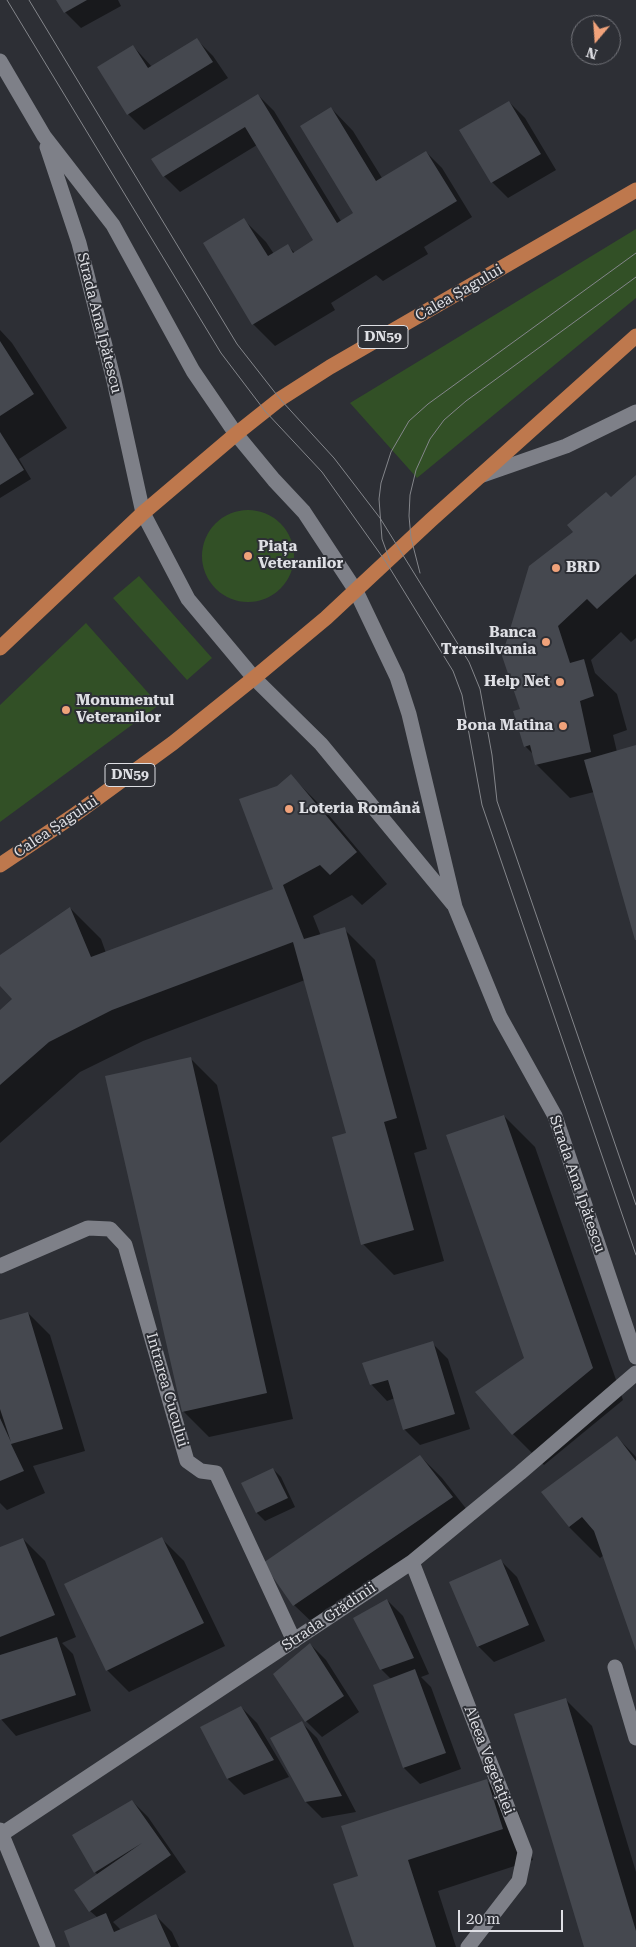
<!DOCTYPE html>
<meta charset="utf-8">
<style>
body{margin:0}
#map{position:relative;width:636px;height:1947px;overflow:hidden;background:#2d2f35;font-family:"Roboto Serif",serif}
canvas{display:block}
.north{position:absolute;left:571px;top:15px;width:50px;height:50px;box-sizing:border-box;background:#2d2f35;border:1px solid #74757b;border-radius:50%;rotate:198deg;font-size:14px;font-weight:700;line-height:20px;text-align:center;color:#dedfe4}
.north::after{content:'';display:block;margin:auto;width:18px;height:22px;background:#f0a27a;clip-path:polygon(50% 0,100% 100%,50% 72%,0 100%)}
.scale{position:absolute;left:458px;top:1910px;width:105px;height:22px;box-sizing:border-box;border:2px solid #dedfe4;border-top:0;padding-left:6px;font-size:15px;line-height:18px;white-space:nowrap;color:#dedfe4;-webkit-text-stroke:4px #2d2f35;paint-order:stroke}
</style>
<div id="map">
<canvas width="636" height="1947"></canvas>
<div class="north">N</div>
<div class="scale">20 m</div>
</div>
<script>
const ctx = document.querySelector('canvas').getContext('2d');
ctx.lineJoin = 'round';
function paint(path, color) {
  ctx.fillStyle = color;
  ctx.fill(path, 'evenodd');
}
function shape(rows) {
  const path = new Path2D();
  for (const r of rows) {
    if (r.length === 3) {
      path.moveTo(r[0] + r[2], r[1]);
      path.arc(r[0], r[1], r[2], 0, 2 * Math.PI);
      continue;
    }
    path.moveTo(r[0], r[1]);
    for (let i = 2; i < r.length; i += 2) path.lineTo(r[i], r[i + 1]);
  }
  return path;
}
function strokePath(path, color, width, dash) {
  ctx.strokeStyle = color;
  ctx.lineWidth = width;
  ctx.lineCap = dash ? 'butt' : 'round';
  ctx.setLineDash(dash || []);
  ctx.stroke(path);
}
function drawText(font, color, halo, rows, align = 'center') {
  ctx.font = font + ' "Roboto Serif",serif';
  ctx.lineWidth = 4;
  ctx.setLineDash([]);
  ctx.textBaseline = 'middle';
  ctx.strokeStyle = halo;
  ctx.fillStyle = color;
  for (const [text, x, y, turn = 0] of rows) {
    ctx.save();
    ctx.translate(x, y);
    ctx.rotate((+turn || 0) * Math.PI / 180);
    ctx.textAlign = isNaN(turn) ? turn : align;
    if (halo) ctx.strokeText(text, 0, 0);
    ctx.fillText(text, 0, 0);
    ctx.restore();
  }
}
const green = shape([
 [636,229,636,298,417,478,350,403],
 [248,556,46],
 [139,576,212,658,187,680,113,598],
 [86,623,159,705,0,822,0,705]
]);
const shadow = shape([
 [58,0,118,0,121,6,81,28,65,12],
 [197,40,213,56,228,78,144,130,128,114,133,46,152,67],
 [258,95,274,111,341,221,354,213,331,108,353,131,382,178,426,152,442,168,472,217,424,247,428,254,383,281,376,275,331,303,335,310,275,346,253,324,244,220,266,242,274,254,288,246,295,253,315,241,257,145,180,192,164,176],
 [509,102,525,118,556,170,508,198,492,182],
 [0,330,12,343,67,428,19,459,31,479,0,498],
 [636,477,636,638,631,642,621,632,591,660,595,673,617,694,627,730,613,735,617,752,636,747,636,937,594,792,570,798,536,764,534,755,525,746,522,710,574,533],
 [291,776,322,807,387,884,362,905,352,895,313,916,321,936,344,929,375,960,427,1149,414,1153,444,1261,394,1275,363,1244,348,1134,305,980,143,1041,80,1072,0,1143,0,1012,14,1000,0,984,0,957,70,908,101,939,106,953,274,889,277,787],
 [190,1058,217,1085,293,1419,209,1437,183,1411],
 [504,1116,535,1147,623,1400,544,1465,513,1434,526,1359],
 [28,1313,50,1335,85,1451,33,1466,45,1493,7,1510,0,1503,0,1321],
 [432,1343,448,1359,470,1429,420,1445,404,1429,395,1398,387,1401,371,1384],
 [617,1437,636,1457,636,1649,604,1555,600,1558,569,1527],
 [420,1456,442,1478,475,1520,317,1627,294,1605],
 [273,1469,281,1477,295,1507,265,1521,257,1513],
 [23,1539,45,1561,76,1637,62,1643,73,1654,91,1711,16,1736,0,1718,0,1548],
 [162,1539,184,1561,225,1646,129,1692,107,1670],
 [501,1561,517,1577,545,1641,494,1662,478,1646],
 [387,1600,403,1616,429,1674,421,1677,431,1687,461,1769,420,1784,404,1768,375,1685,391,1679,381,1669],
 [310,1644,326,1660,359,1712,322,1737,306,1721],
 [565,1699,592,1726,636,1872,636,1947,586,1947],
 [241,1707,257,1723,289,1777,244,1795,228,1779,201,1727],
 [301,1722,317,1738,356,1812,322,1818,306,1802],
 [486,1780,518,1811,533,1860,438,1891,456,1947,355,1947,359,1877],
 [132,1801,148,1817,186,1872,113,1922,121,1930,156,1916,172,1932,179,1947,72,1947,98,1918,90,1911,98,1875,95,1872]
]);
const building = shape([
 [56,0,87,0,64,13],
 [197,38,213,62,127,115,97,67,133,45,148,68],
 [258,94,337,223,353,213,300,126,331,107,376,181,426,151,457,201,252,325,203,243,244,218,268,256,288,244,293,253,313,240,245,127,163,177,151,159],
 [509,101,541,154,491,183,459,130],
 [0,341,34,394,0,416],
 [0,432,24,470,0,485],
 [636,475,636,574,597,609,587,599,558,626,570,663,584,659,594,696,580,701,591,752,535,765,530,745,524,747,513,711,520,709,502,656,529,566,573,532,567,525,606,492,611,497],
 [636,745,636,940,635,940,584,760],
 [291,774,357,852,330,875,320,865,283,885,304,939,345,927,397,1118,384,1122,414,1230,361,1245,332,1137,346,1133,293,942,112,1010,49,1042,0,1085,0,1010,12,999,0,986,0,955,70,907,91,957,273,889,239,799,277,786],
 [191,1057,267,1393,182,1412,105,1076],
 [504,1115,593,1368,512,1435,475,1392,524,1358,446,1135],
 [28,1312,63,1429,11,1444,24,1471,0,1481,0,1418,11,1442,0,1409,0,1320],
 [433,1341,455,1414,403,1430,388,1380,370,1385,362,1363],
 [617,1436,636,1461,636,1651,594,1531,582,1517,569,1527,541,1492],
 [420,1455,453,1497,293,1606,263,1563],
 [273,1468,288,1498,256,1513,241,1483],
 [162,1537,204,1623,106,1671,64,1584],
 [23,1538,55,1615,0,1637,0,1547],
 [501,1559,529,1625,477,1647,449,1582],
 [387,1599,414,1658,380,1670,353,1618],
 [57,1637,76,1695,0,1720,0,1655],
 [310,1643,344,1696,305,1722,273,1674],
 [415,1669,446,1753,403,1768,373,1685],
 [566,1698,636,1931,636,1947,584,1947,514,1714],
 [241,1706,274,1760,227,1779,200,1727],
 [302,1721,342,1796,305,1802,270,1738],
 [487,1779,503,1829,408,1860,436,1947,354,1947,333,1884,358,1876,341,1826],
 [132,1800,171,1855,89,1912,74,1890,142,1843,94,1873,72,1835],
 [106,1913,114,1932,156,1914,171,1947,70,1947,64,1931]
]);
const minor = shape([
 [0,61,44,136,113,225,193,371,236,434,274,480,304,512,356,591,397,677,409,714,455,907,500,1017,555,1116,636,1357],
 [47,147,79,243,114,381,143,513,188,599,254,678,321,744,453,904],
 [480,476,566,446,636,412],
 [0,1266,88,1228,110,1229,125,1245,187,1461,201,1471,216,1473,294,1641],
 [412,1562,525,1852,519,1881,468,1947],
 [615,1667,636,1738],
 [0,1830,48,1947],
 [2,1834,412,1562,520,1473,636,1373]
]);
const major = shape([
 [0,648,143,513,236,434,280,399,330,367,636,190],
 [0,865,73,816,173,743,254,678,326,618,431,520,636,336]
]);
const tram = shape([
 [7,0,221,353,265,411,322,472,386,562,453,671,462,695,482,805,636,1255],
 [29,0,237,344,280,399,334,458,380,518,469,662,480,689,492,755,497,801,636,1205],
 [390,561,382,539,379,499,381,483,391,452,409,421,428,404,636,253],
 [420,573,411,538,409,516,410,495,416,470,430,439,444,420,466,401,636,277]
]);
const markers = [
 [248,556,5,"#f0a27a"],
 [556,568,5,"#f0a27a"],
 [546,642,5,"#f0a27a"],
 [560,682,5,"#f0a27a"],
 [66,710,5,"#f0a27a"],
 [563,726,5,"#f0a27a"],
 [289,809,5,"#f0a27a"]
];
const shields = [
 [383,337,50],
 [130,775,50]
];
const shieldNames = [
 ["DN59",383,337],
 ["DN59",130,775]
];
const streetNames = [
 ["Calea Șagului",459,293,-30],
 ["Strada Ana Ipătescu",99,323,76],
 ["Calea Șagului",56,827,-34],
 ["Strada Ana Ipătescu",577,1184,71],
 ["Intrarea Cucului",167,1390,74],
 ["Strada Grădinii",329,1617,-34],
 ["Aleea Vegetației",489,1760,69]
];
const poiNames = [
 ["Piața",258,547],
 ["Veteranilor",258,564],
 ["BRD",566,568],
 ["Banca",536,633,"right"],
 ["Transilvania",536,650,"right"],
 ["Help Net",550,682,"right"],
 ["Monumentul",76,701],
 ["Veteranilor",76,718],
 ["Bona Matina",553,726,"right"],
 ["Loteria Română",299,809]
];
paint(green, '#325026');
paint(shadow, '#0007');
paint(building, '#45484f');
strokePath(minor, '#7e8088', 15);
strokePath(major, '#be784d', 15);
strokePath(tram, '#84868b', 1);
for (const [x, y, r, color] of markers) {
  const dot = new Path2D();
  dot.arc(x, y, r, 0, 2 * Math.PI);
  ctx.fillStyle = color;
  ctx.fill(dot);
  strokePath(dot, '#2d2f35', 2);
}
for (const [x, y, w] of shields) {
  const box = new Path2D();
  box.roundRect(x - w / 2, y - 11.5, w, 23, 4);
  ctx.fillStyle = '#2d2f35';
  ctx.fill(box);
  strokePath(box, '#dedfe4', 1);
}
drawText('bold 14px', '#dedfe4', null, shieldNames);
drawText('15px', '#dedfe4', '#2d2f35', streetNames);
drawText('bold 15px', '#dedfe4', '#2d2f35', poiNames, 'left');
</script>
